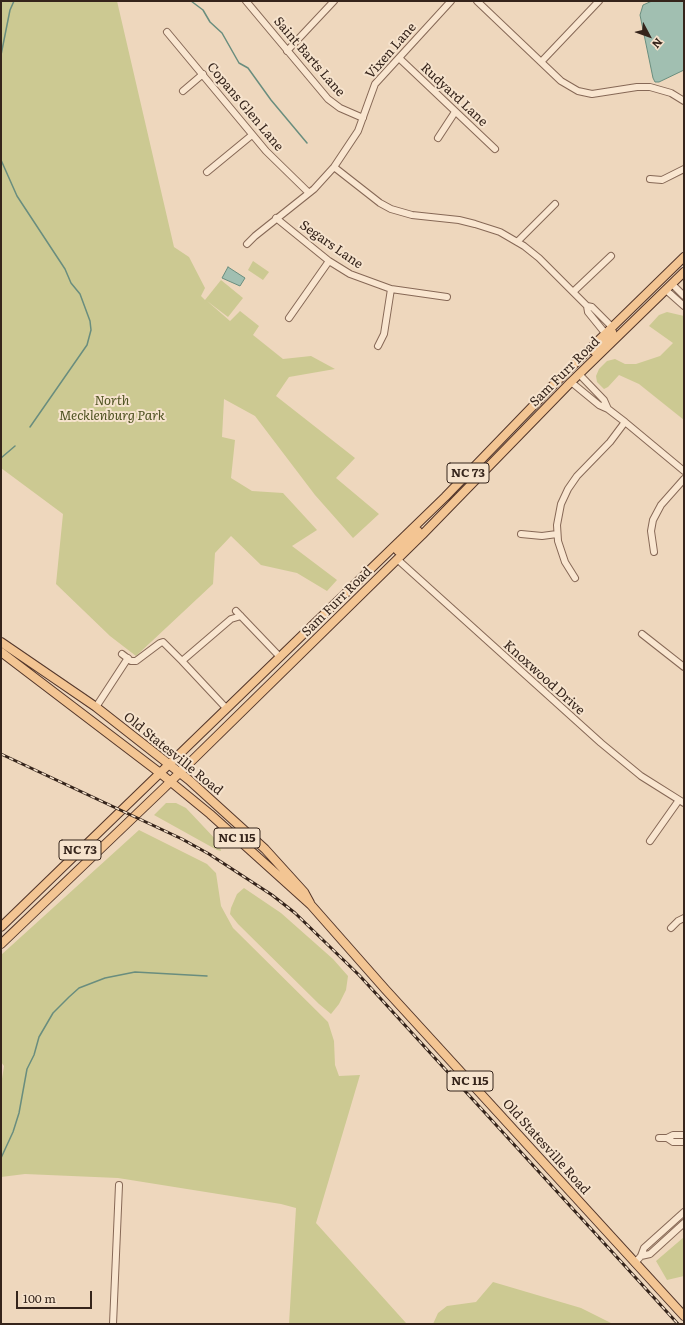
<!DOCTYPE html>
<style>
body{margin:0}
#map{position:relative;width:685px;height:1325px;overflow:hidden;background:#eed7bd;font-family:Literata,serif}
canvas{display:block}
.frame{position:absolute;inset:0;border:2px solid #35241b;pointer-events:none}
.north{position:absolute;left:629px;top:16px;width:40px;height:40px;-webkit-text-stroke:3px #f6e3cd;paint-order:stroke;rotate:131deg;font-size:11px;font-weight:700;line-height:16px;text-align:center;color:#35241b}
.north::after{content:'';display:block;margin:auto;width:14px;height:18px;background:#35241b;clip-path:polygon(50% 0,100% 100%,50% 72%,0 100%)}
.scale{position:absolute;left:16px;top:1291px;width:76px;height:18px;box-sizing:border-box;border:2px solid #35241b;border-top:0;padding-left:5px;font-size:12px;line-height:14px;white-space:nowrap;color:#35241b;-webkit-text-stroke:3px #f6e3cd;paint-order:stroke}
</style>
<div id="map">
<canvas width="685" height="1325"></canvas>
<div class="frame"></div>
<div class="north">N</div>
<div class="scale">100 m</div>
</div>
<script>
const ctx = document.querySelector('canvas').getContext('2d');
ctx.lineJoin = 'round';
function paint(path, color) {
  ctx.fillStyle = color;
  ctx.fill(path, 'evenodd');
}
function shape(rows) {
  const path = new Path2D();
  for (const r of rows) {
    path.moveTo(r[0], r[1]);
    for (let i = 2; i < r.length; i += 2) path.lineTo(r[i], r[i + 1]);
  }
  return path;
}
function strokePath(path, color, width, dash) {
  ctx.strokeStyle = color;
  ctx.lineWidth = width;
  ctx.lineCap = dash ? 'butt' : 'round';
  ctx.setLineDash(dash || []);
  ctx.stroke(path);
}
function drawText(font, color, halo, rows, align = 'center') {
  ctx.font = font + ' Literata,serif';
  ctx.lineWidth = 4;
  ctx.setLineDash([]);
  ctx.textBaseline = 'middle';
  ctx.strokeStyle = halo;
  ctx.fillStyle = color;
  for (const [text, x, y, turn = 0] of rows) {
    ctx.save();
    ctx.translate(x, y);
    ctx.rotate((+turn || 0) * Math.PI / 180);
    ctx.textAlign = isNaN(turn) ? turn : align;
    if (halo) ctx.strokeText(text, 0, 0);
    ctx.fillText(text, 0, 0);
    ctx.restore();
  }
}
const green = shape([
 [1,1,117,1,174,247,189,257,205,288,201,296,205,300,221,280,243,298,228,317,207,301,230,321,240,311,259,326,253,335,283,359,311,356,335,369,289,377,276,396,355,458,336,478,379,514,353,538,315,495,255,416,224,399,222,437,235,440,231,478,252,491,283,493,317,530,292,546,337,580,327,591,297,573,261,565,231,536,215,553,213,584,136,656,110,636,56,584,63,514,1,468],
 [253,261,269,272,263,280,248,270],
 [667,312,684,316,684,420,639,384,619,375,608,387,604,389,597,382,596,376,599,369,607,361,615,359,625,364,636,364,660,356,673,343,649,326,659,315],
 [166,803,176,803,186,808,219,843,221,851,217,850,154,815],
 [139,830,207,864,216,873,221,906,233,928,328,1022,334,1041,335,1065,339,1076,360,1075,316,1223,406,1323,409,1324,289,1324,296,1208,281,1204,118,1178,25,1174,1,1177,1,1085,4,1066,1,1062,1,955],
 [244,888,281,913,333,959,348,976,346,990,339,1004,331,1014,319,1004,238,924,230,914,231,908,237,894],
 [684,1237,684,1276,667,1280,656,1261],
 [493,1282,581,1308,613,1324,433,1324,438,1313,447,1306,476,1302]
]);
const water = shape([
 [652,1,684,1,684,70,659,82,655,82,653,78,640,15,643,5,652,1],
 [228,267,245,278,240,286,222,278,228,267]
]);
const stream = shape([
 [191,1,203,10,210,22,222,33,239,63,248,68,271,100,307,143],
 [1,55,10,10,14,1],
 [1,160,17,196,65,269,71,283,80,294,90,321,91,330,87,345,30,427],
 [1,458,15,446],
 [1,1158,13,1132,19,1113,27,1069,34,1055,39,1037,53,1013,69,997,79,988,105,978,135,972,207,976]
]);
const minor = shape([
 [246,1,328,99,340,108,363,118],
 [477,1,561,81,578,91,592,94,637,87,650,87,671,93,684,101],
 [167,32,266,151,309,193],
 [287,51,334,1],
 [399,58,495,149],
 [541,62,599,1],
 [183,91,203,74],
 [438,138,455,112],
 [334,167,380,203,391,209,412,215,459,220,475,224,500,232,524,246,539,258,587,306,592,307,612,327],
 [207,172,252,135],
 [650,179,662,180,684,169],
 [276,218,329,261,350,274,391,289,447,297],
 [517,242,555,204],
 [247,244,255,236,314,189,334,167,358,131,375,84,451,1],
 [672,284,684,296],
 [666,290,684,306],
 [573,292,611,256],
 [587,306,588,312,605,333],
 [289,318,329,261],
 [378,346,384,334,391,289],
 [579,374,604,400,608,409],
 [571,382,599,405,608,409,625,422,684,471],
 [521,534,542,536,557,534],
 [654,552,651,531,653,520,661,505,684,479],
 [397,559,601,743,641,776,684,803],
 [575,578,565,562,558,541,557,525,561,504,568,489,577,476,610,442,625,422],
 [236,611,280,657],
 [642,634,684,667],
 [122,654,131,661,136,661,160,643,163,642,182,661,231,619,241,616],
 [182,661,226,708],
 [96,707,128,658],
 [650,841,679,800],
 [671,928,678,921,684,918],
 [659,1138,667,1138,673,1142,684,1142],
 [667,1138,673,1135,684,1135],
 [641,1256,650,1254,684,1223],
 [635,1263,641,1256,644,1248,684,1212],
 [113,1324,119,1185]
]);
const major = shape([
 [595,352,612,332],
 [398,551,418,531],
 [1,642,96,707,189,780,265,849,304,892,310,903],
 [1,652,160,773,210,814,311,905,385,989,684,1316],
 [1,927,445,497,562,376,684,257],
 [1,944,163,789,422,535,571,382,684,272]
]);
const rail = shape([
 [1,754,182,839,209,854,272,895,295,913,359,975,678,1324]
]);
const shields = [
 [468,473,42],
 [237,838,46],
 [80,850,42],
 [470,1081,46]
];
const shieldNames = [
 ["NC 73",468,473],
 ["NC 115",237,838],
 ["NC 73",80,850],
 ["NC 115",470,1081]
];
const streetNames = [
 ["Vixen Lane",391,51,-49],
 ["Saint Barts Lane",309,57,49],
 ["Rudyard Lane",454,95,43],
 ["Copans Glen Lane",245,107,50],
 ["Segars Lane",331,245,35],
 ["Sam Furr Road",565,372,-45],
 ["Sam Furr Road",337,602,-45],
 ["Knoxwood Drive",544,678,42],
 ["Old Statesville Road",173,754,39],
 ["Old Statesville Road",546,1147,48]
];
const parkNames = [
 ["North",112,401],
 ["Mecklenburg Park",112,416]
];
paint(green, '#ccc992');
paint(water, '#a1bfb1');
strokePath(water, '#698d7e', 1);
strokePath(stream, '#698d7e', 1.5);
strokePath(minor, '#866856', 8);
strokePath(major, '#54372b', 10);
strokePath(minor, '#f9e6d0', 6);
strokePath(major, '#f3c593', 8);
strokePath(rail, '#35241b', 3);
strokePath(rail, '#f6e3cd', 1.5, [4.5]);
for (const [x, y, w] of shields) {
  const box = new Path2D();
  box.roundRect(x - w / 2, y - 10, w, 20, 3);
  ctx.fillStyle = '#f6e3cd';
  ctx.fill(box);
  strokePath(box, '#35241b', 1);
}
drawText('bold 12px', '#35241b', null, shieldNames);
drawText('13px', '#35241b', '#f6e3cd', streetNames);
drawText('italic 13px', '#4e5221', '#f6e3cd', parkNames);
</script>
